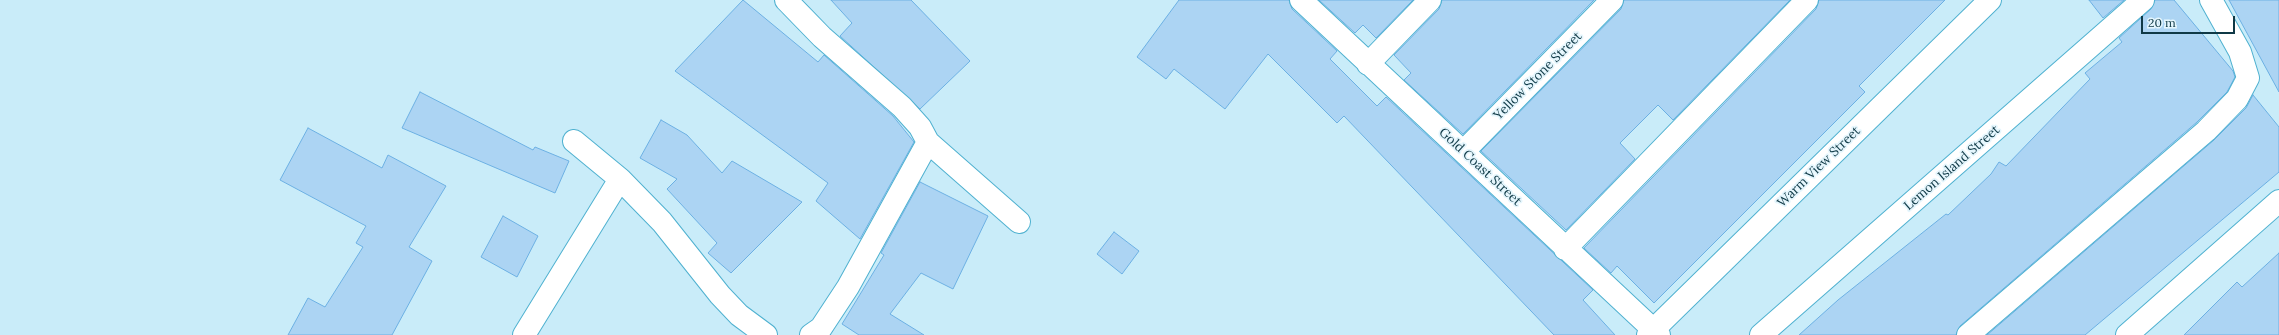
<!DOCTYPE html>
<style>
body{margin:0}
#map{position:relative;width:2279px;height:335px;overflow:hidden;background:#c9ecf9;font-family:Lora,serif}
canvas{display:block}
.scale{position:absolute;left:2141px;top:16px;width:94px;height:18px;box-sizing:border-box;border:2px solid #0f3946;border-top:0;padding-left:5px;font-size:12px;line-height:14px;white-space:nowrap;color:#0f3946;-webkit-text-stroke:3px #e5f6fd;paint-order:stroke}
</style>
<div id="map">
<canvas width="2279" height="335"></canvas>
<div class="scale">20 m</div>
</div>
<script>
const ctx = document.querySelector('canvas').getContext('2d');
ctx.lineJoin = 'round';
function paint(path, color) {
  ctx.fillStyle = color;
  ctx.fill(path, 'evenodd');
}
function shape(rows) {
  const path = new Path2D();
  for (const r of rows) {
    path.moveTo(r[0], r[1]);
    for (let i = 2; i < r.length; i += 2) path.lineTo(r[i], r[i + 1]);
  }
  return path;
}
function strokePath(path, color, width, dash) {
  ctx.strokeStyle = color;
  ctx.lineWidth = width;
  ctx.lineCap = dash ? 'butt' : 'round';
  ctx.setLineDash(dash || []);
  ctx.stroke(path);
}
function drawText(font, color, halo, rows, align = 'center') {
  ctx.font = font + ' Lora,serif';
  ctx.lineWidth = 3.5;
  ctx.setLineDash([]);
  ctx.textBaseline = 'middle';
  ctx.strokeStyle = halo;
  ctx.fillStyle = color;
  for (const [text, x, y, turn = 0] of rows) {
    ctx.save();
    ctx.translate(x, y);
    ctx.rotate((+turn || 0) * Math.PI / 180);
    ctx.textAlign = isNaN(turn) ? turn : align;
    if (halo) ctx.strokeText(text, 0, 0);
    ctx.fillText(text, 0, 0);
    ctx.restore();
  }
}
const building = shape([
 [743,0,818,62,824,55,893,116,914,142,860,239,816,201,828,183,675,71,743,0],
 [831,0,911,0,970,61,920,109,840,36,852,23,831,0],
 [1179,0,1289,0,1292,9,1337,51,1330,59,1377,106,1386,97,1593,290,1583,300,1615,335,1554,335,1344,116,1337,123,1268,54,1225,109,1174,69,1166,79,1137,57,1179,0],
 [1319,0,1413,0,1376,38,1363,25,1355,33,1319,0],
 [1442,0,1594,0,1463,134,1404,80,1411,73,1394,55,1439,9,1442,0],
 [1624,0,1790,0,1673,120,1658,105,1620,143,1635,159,1566,230,1481,151,1621,9,1624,0],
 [1819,0,1945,0,1859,86,1865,92,1654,303,1617,266,1611,273,1584,248,1816,9,1819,0],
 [2089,0,2124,0,2103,18,2089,0],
 [2155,0,2174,0,2233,71,2235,77,2227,92,2197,122,1960,326,1956,335,1799,335,1838,300,1946,214,1948,215,1991,174,1999,162,2006,166,2090,79,2085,73,2122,42,2119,38,2151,9,2155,0],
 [2229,0,2279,0,2279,92,2229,0],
 [420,92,533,150,535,147,569,161,555,193,402,128,420,92],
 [2253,95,2279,127,2279,172,2085,335,1987,335,2214,140,2246,108,2253,95],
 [661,120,687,135,722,173,732,161,802,202,731,273,708,253,717,243,667,189,677,179,640,158,661,120],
 [308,128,382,168,388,155,446,186,409,247,432,261,392,335,288,335,308,298,325,307,363,247,356,243,366,226,280,180,308,128],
 [920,182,988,216,953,289,921,273,890,314,924,335,859,335,842,324,884,255,881,253,920,182],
 [503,216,538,236,517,277,481,257,503,216],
 [1114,232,1139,251,1122,274,1097,254,1114,232],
 [2279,253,2279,335,2184,335,2237,282,2242,287,2279,253]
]);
const minor = shape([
 [786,0,822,37,902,107,920,127,928,142,848,287,821,328,811,335],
 [1301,0,1659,335],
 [1368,64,1430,0],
 [574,141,620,179,662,222,720,295,739,315,766,335],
 [928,142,1019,222],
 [1464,151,1612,0],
 [1565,249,1807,0],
 [524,335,620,179],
 [1648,335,1990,0],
 [1761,335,2143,0],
 [1968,335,2206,131,2237,99,2248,78,2240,52,2211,0],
 [2127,335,2279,201]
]);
const streetNames = [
 ["Yellow Stone Street",1538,76,-45],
 ["Gold Coast Street",1480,167,43],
 ["Warm View Street",1819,167,-44],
 ["Lemon Island Street",1952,168,-41]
];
paint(building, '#acd4f3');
strokePath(building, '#6cb0e3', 1);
strokePath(minor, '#4fb1d0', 24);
strokePath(minor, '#fff', 22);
drawText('13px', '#0f3946', '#e5f6fd', streetNames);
</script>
